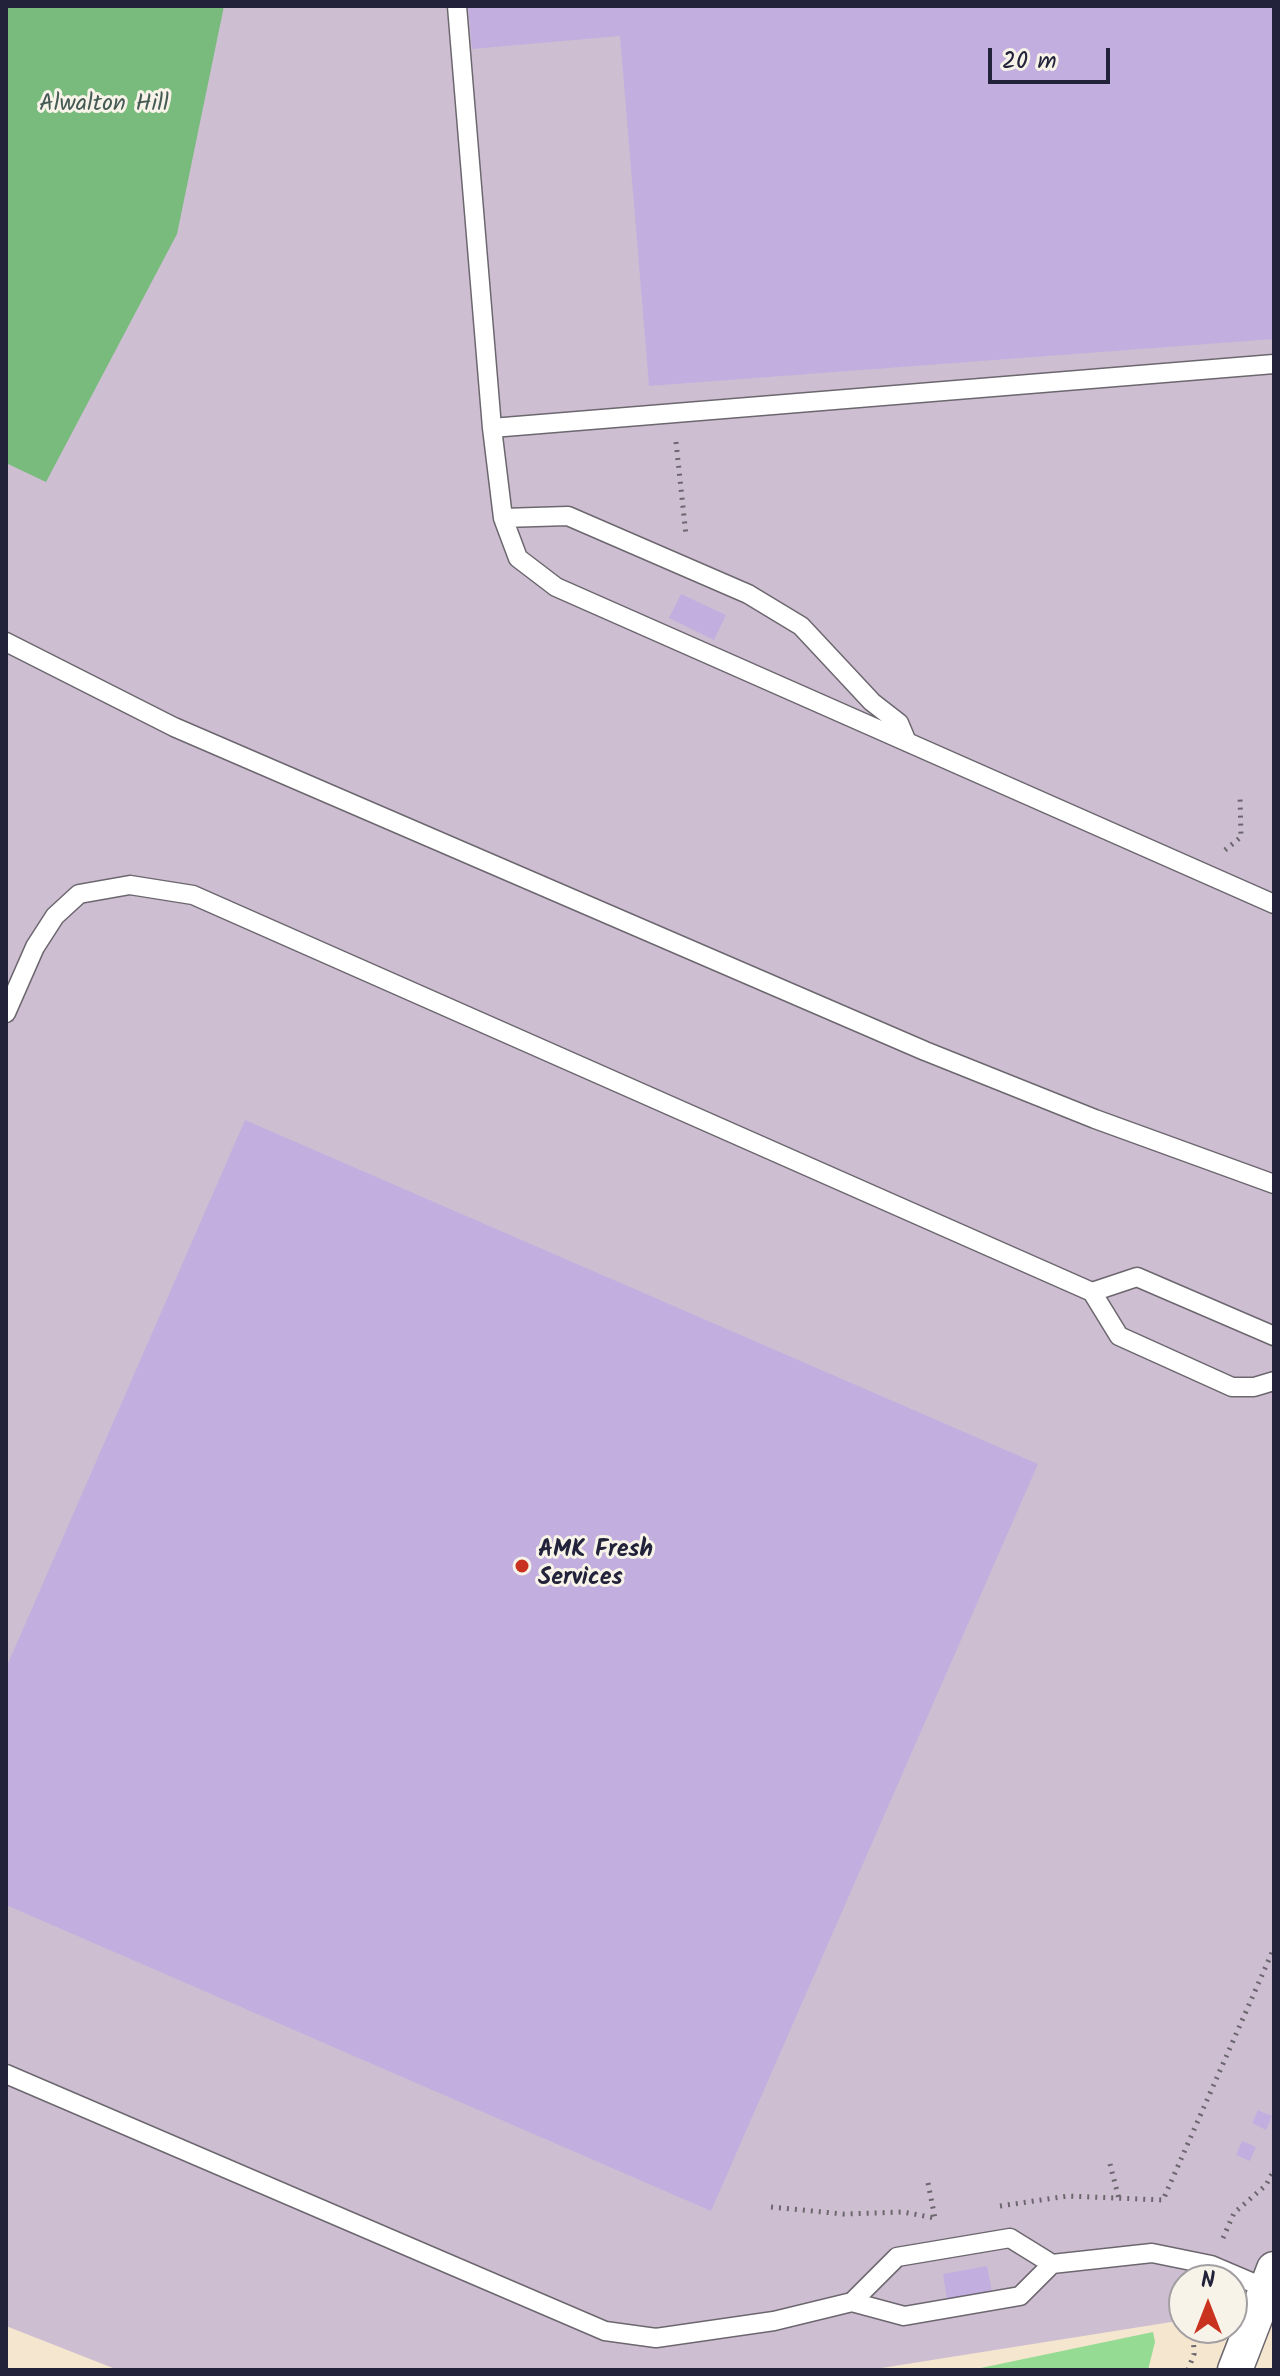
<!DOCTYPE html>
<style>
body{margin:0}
#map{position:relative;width:1280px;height:2376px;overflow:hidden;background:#f5e6cf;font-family:Kalam,sans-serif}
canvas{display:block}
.frame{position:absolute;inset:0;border:8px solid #22223b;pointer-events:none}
.north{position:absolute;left:1168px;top:2264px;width:80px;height:80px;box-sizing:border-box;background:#f7f3e8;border:2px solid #a29fa3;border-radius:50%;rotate:0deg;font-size:22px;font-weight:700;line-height:32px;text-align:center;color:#22223b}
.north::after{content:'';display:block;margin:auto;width:28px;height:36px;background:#c8321e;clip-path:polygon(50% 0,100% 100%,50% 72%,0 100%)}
.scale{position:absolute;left:988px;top:48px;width:122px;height:36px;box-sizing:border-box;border:4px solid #22223b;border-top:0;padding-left:10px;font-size:24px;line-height:28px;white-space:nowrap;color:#22223b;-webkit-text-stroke:6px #f7f3e8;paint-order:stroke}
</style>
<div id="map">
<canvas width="1280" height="2376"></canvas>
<div class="frame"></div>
<div class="north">N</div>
<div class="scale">20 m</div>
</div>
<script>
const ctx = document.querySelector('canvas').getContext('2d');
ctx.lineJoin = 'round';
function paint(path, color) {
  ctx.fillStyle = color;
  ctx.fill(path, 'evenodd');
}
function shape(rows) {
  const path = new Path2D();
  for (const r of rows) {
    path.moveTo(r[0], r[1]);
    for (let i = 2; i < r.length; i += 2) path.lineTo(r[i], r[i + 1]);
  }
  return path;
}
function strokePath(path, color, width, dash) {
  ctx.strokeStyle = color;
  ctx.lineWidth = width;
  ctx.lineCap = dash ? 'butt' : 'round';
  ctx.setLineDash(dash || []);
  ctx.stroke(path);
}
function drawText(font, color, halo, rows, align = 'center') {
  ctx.font = font + ' Kalam,sans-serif';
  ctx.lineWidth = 6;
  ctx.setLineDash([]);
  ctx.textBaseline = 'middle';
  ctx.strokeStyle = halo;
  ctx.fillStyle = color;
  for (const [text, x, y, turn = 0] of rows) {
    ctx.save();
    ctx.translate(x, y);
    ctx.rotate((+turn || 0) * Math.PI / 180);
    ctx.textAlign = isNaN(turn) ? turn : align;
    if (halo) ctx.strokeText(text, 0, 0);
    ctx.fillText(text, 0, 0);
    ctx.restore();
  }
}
const industrial = shape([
 [6,6,1274,6,1274,2306,1232,2312,1232,2280,1184,2280,1184,2320,869,2370,118,2370,6,2326]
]);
const green = shape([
 [1153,2332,1155,2342,1148,2370,971,2370]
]);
const forest = shape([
 [6,6,224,6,177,234,46,482,6,463]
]);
const building = shape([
 [468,6,1274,6,1274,339,649,386,620,36,472,49],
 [681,594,726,615,714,640,669,618],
 [245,1120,1038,1464,711,2211,6,1905,6,1668],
 [1258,2110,1272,2116,1266,2130,1252,2123],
 [1242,2141,1256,2147,1250,2161,1236,2155],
 [987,2266,992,2292,947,2300,943,2274]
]);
const path = shape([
 [676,442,686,535],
 [1225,850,1241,837,1240,795],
 [1110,2164,1119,2199],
 [928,2183,935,2218,939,2217],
 [1000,2206,1068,2196,1163,2200,1274,1948],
 [771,2207,843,2214,903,2212,935,2218],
 [1223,2238,1234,2213,1266,2185,1274,2170],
 [1188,2370,1194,2354,1193,2328]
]);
const service = shape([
 [457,6,492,428,503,518,518,558,556,587,1274,904],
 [492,428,1274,364],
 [503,518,568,516,748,594,801,626,872,702,899,723,907,742],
 [6,642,174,727,925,1051,1095,1119,1274,1184],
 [6,1013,35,947,55,916,79,894,130,885,193,895,1092,1292,1137,1277,1274,1336],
 [1092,1292,1119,1336,1232,1387,1254,1387,1274,1381],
 [6,2074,605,2331,656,2338,774,2321,852,2302,904,2316,1020,2296,1052,2264,1152,2253,1211,2265,1265,2288],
 [852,2302,897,2257,1010,2238,1052,2264]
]);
const minor = shape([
 [1235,2370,1274,2269]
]);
const markers = [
 [522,1566,8,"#c8321e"]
];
const parkNames = [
 ["Alwalton Hill",104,106]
];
const poiNames = [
 ["AMK Fresh",538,1552],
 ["Services",538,1580]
];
paint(industrial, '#cebed2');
paint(green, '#96db93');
paint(forest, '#78bb7d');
paint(building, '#c3afdf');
strokePath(service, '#6c676f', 21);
strokePath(minor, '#6c676f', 37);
strokePath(path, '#6c676f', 5, [2, 6]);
strokePath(service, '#fff', 18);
strokePath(minor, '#fff', 34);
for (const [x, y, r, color] of markers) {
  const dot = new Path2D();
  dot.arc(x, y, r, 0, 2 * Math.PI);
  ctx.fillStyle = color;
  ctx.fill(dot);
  strokePath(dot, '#f7f3e8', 3);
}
drawText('24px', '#455a55', '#f7f3e8', parkNames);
drawText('bold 24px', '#22223b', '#f7f3e8', poiNames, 'left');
</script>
